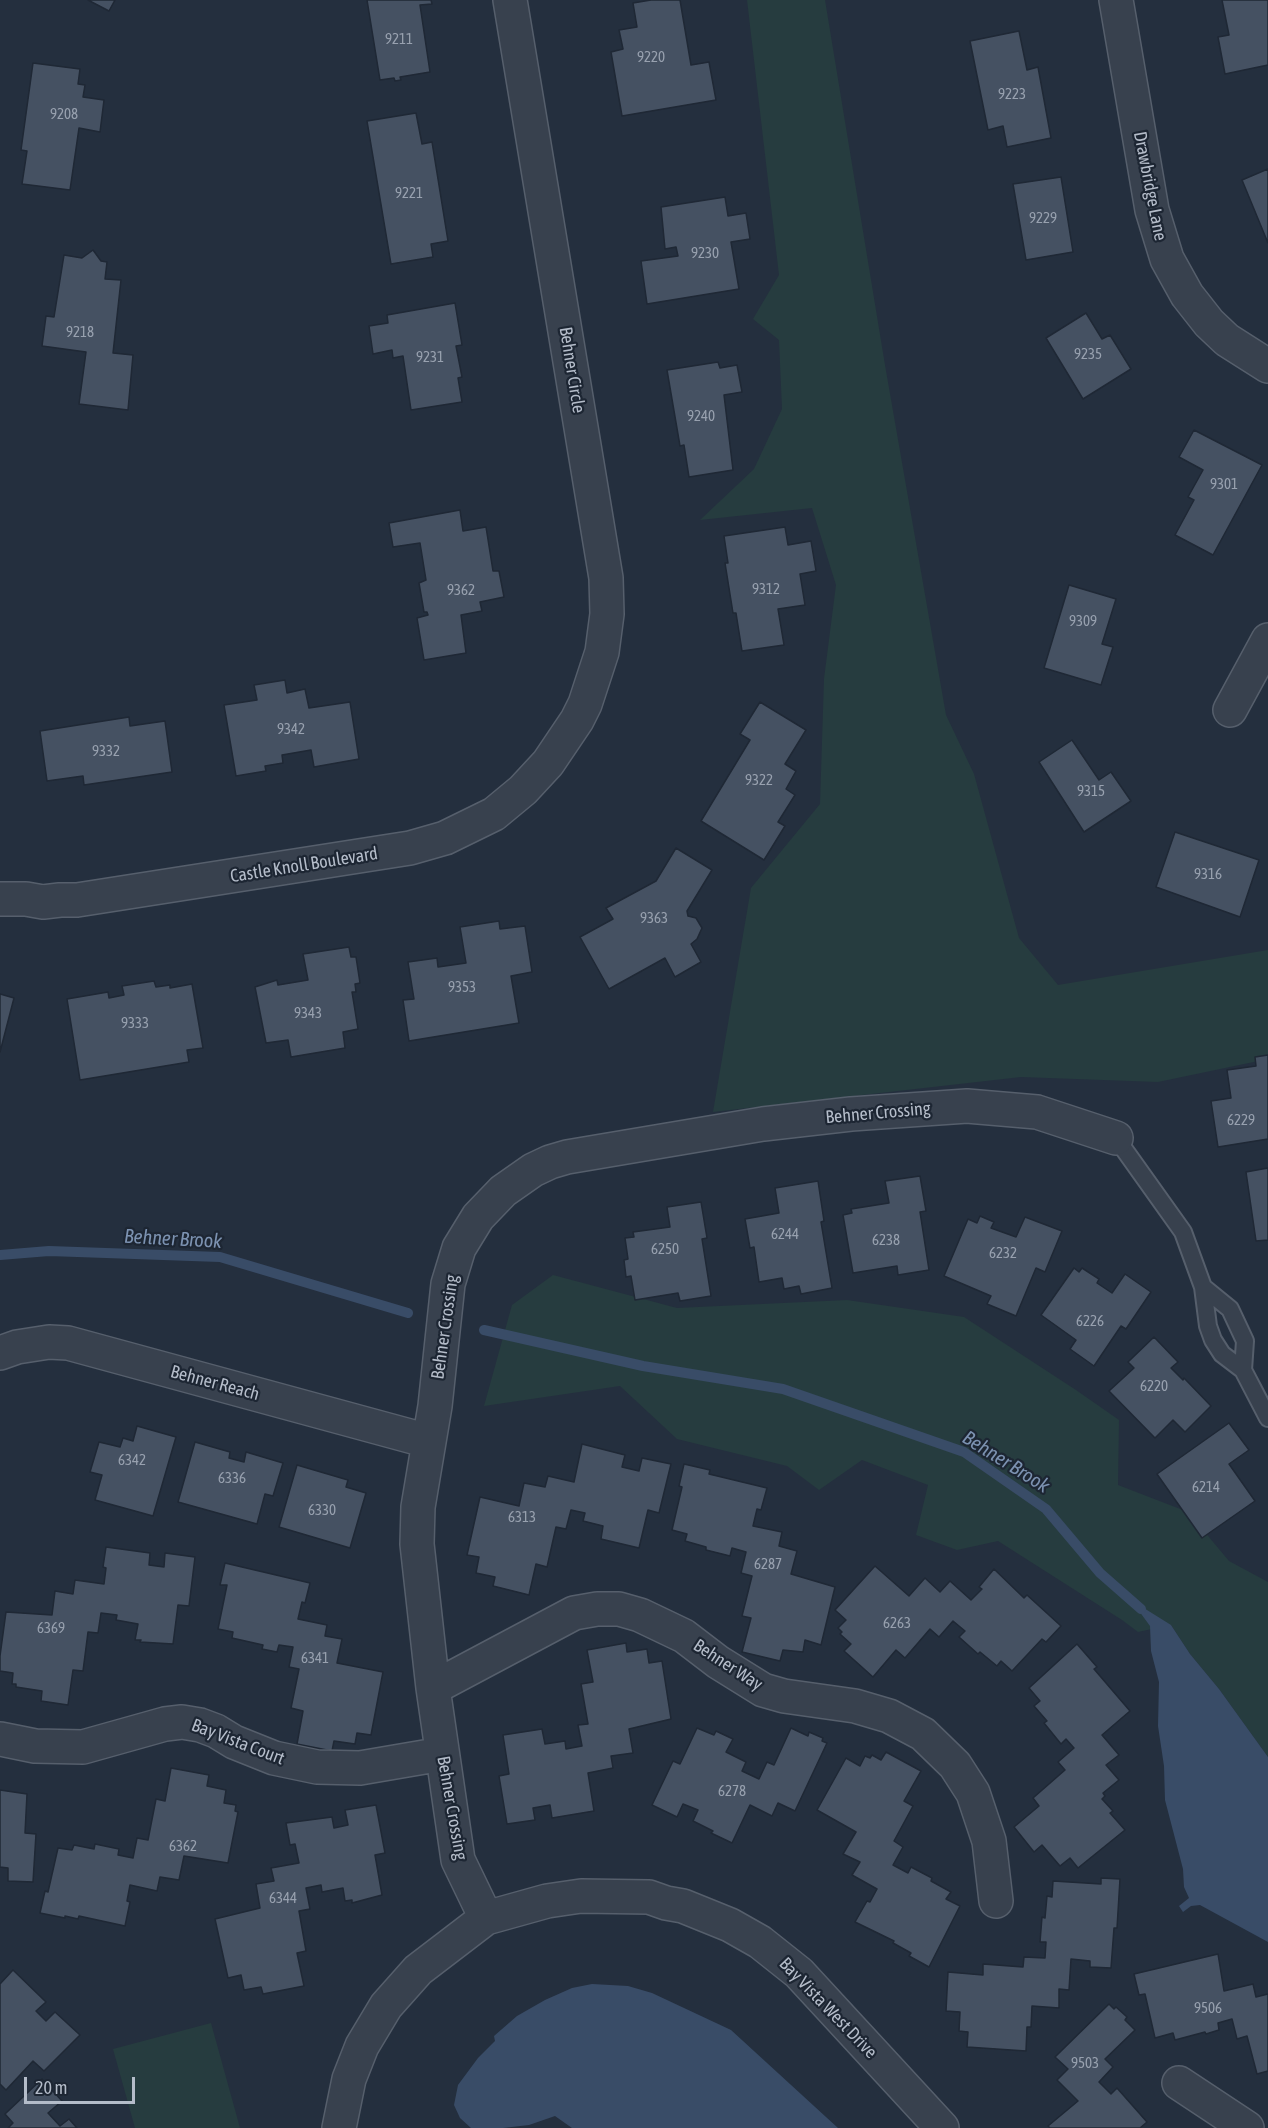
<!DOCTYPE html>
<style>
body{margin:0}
#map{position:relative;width:1268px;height:2128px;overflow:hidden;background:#242f3e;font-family:"Asap Condensed",sans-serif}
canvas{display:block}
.scale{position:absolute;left:24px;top:2077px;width:111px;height:27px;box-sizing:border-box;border:3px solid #b4bcc9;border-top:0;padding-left:8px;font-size:18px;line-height:21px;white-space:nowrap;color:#b4bcc9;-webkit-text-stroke:4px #1d2633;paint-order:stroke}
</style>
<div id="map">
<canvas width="1268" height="2128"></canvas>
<div class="scale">20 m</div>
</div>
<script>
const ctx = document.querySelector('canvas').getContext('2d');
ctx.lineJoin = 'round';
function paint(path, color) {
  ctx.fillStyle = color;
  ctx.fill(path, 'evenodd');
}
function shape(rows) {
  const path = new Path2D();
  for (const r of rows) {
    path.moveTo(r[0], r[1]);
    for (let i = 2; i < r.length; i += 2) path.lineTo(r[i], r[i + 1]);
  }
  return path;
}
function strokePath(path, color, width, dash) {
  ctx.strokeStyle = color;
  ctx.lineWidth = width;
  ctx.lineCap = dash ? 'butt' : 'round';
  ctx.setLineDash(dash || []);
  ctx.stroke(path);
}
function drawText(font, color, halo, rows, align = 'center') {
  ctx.font = font + ' "Asap Condensed",sans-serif';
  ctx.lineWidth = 4.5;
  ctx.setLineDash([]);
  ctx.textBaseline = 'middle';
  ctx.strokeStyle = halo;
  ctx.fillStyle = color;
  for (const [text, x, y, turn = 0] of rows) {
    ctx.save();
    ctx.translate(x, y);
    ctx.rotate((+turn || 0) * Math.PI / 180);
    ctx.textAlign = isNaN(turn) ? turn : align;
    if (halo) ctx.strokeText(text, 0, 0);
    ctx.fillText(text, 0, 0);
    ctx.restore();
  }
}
const green = shape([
 [747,0,825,0,885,365,946,715,974,774,1019,938,1058,985,1268,950,1268,1059,1158,1082,1021,1077,713,1112,751,888,820,804,824,679,836,585,812,508,700,520,754,469,782,409,779,340,753,319,779,275],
 [553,1275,677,1308,847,1300,964,1317,1076,1390,1119,1420,1118,1485,1188,1512,1229,1561,1268,1582,1268,1757,1219,1689,1190,1654,1171,1625,1138,1632,1122,1620,998,1541,957,1550,916,1535,928,1485,862,1460,819,1490,787,1466,677,1439,620,1386,484,1406,512,1305],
 [211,2023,240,2128,135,2128,113,2049]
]);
const water = shape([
 [1131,1600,1171,1625,1190,1654,1219,1689,1268,1757,1268,1942,1200,1905,1191,1906,1183,1912,1179,1906,1189,1898,1184,1887,1183,1869,1165,1800,1164,1766,1158,1726,1159,1682,1151,1651,1150,1626],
 [592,1984,628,1986,652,1993,731,2030,838,2128,572,2128,555,2116,529,2125,503,2128,471,2128,460,2118,454,2105,458,2085,478,2058,495,2041,494,2036,517,2016,545,2000,572,1988]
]);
const stream = shape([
 [0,1255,49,1251,220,1257,408,1313],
 [484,1330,643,1366,783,1389,964,1452,1046,1509,1100,1573,1141,1609]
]);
const building = shape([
 [88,0,115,0,109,11,88,0],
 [367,0,431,0,432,4,420,5,430,72,400,77,401,80,395,81,394,78,380,80,367,0],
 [651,0,680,0,691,65,709,62,716,100,622,116,611,52,623,49,619,30,637,27,633,3,651,0],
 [1222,0,1268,0,1268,65,1225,74,1218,37,1229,35,1222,0],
 [1019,31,1027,70,1038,67,1051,138,1007,147,1003,126,988,130,970,41,1019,31],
 [33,63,80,69,78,84,85,85,83,97,104,100,100,132,79,128,70,190,22,184,27,151,21,150,33,63],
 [416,113,422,144,432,142,448,241,431,244,433,257,391,264,367,121,416,113],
 [1268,169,1268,243,1242,180,1268,169],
 [1061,177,1073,252,1026,260,1013,184,1061,177],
 [725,197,728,216,746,213,750,239,731,242,739,289,647,304,641,261,678,256,676,247,665,249,661,207,725,197],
 [93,250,101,261,107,262,105,279,121,280,113,353,133,355,128,410,79,404,86,352,42,346,46,316,54,317,64,255,82,258,93,250],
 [455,303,462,345,456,346,462,377,458,378,462,402,411,410,403,356,393,358,392,350,373,354,369,326,388,323,387,315,455,303],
 [1086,313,1102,339,1110,335,1131,369,1083,399,1046,338,1086,313],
 [718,362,720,368,737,365,742,392,724,395,733,470,689,477,684,445,680,446,667,370,718,362],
 [1194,430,1262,465,1213,555,1175,535,1194,500,1188,497,1203,470,1179,457,1194,430],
 [460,510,463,531,486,527,493,571,499,571,504,597,480,602,482,611,461,615,466,653,424,660,417,618,428,615,427,612,424,612,419,583,426,580,420,543,393,547,389,523,460,510],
 [785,527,788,545,811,541,816,571,800,574,805,605,778,609,784,645,742,651,736,613,733,613,725,563,728,563,724,536,785,527],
 [1069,585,1116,599,1102,644,1113,647,1101,685,1044,668,1069,585],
 [285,680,287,693,305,689,309,708,350,702,359,759,314,767,311,750,282,755,283,763,265,766,266,771,236,776,224,705,257,700,254,685,285,680],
 [760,702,806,730,785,764,796,771,786,789,795,795,778,822,785,826,764,860,701,821,750,740,740,734,760,702],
 [129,717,130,726,165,721,172,772,84,785,83,776,47,781,40,731,129,717],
 [1072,740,1099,780,1111,772,1131,801,1084,832,1039,762,1072,740],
 [1175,832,1259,860,1240,917,1156,887,1175,832],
 [676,848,712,870,687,911,688,916,696,918,702,928,697,939,691,944,701,962,675,977,665,958,609,989,580,937,613,919,606,908,656,881,676,848],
 [499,921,500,929,525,926,532,972,511,976,519,1023,409,1041,403,1000,414,999,408,962,437,958,438,967,466,963,460,927,499,921],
 [349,947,351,957,356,957,360,983,355,984,356,992,352,992,358,1029,343,1032,345,1048,291,1057,288,1040,266,1043,255,987,277,980,278,985,308,980,303,954,349,947],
 [154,981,156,987,170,985,170,988,192,984,203,1048,187,1050,189,1062,80,1080,67,999,108,992,109,998,124,995,122,986,154,981],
 [0,994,14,998,0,1052,0,994],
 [1268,1055,1268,1139,1218,1147,1211,1101,1231,1098,1227,1070,1256,1066,1255,1057,1268,1055],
 [1268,1168,1268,1240,1256,1241,1246,1172,1268,1168],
 [920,1176,926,1211,920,1212,929,1270,898,1275,897,1266,853,1273,843,1215,852,1213,851,1209,889,1203,885,1181,920,1176],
 [818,1181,824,1221,821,1222,832,1288,801,1294,799,1286,784,1289,782,1278,759,1282,754,1247,750,1248,745,1219,779,1213,775,1188,818,1181],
 [701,1202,707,1238,702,1239,711,1296,680,1301,678,1293,635,1300,631,1276,626,1277,624,1260,628,1259,625,1238,634,1237,633,1232,670,1227,667,1207,701,1202],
 [980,1216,994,1222,991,1228,1016,1237,1025,1217,1062,1231,1045,1272,1036,1268,1016,1316,987,1304,991,1296,944,1276,968,1219,977,1223,980,1216],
 [1074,1268,1079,1272,1082,1268,1099,1279,1097,1283,1112,1293,1125,1274,1151,1292,1126,1329,1121,1326,1094,1366,1070,1349,1076,1340,1041,1315,1074,1268],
 [1154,1337,1178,1362,1171,1368,1183,1380,1184,1378,1211,1406,1185,1432,1173,1420,1155,1438,1109,1391,1134,1368,1128,1362,1154,1337],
 [1229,1423,1249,1450,1229,1464,1255,1501,1202,1538,1157,1474,1229,1423],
 [137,1426,176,1437,153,1516,95,1500,102,1475,90,1472,99,1442,120,1447,123,1438,133,1441,137,1426],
 [195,1442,230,1452,229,1458,244,1462,246,1452,283,1463,273,1496,265,1494,257,1524,178,1502,195,1442],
 [582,1444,625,1455,622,1467,639,1471,642,1458,671,1464,659,1513,648,1510,639,1548,601,1539,603,1526,583,1521,585,1513,571,1510,566,1529,556,1527,547,1567,536,1564,529,1595,493,1586,495,1577,476,1573,479,1557,467,1555,480,1497,519,1506,524,1483,545,1487,548,1476,574,1482,582,1444],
 [684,1464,710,1470,709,1474,767,1488,761,1510,757,1509,753,1526,782,1532,779,1546,797,1551,791,1574,835,1587,821,1645,805,1640,803,1652,783,1650,780,1661,742,1652,751,1618,742,1616,752,1576,741,1573,746,1552,732,1548,730,1556,706,1550,706,1547,685,1541,687,1534,672,1530,682,1487,679,1486,684,1464],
 [297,1465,348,1480,346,1487,366,1493,350,1548,279,1527,297,1465],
 [106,1547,150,1553,149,1565,164,1567,165,1553,195,1557,189,1606,178,1605,173,1644,140,1642,141,1640,135,1640,138,1624,116,1620,117,1615,101,1613,98,1633,88,1632,83,1671,73,1670,68,1705,41,1701,42,1691,16,1687,16,1684,12,1684,13,1673,0,1671,0,1656,6,1612,52,1615,55,1591,73,1594,75,1580,104,1584,106,1568,103,1567,106,1547],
 [225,1563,310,1583,305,1603,302,1602,298,1619,327,1625,325,1636,342,1639,337,1663,383,1672,371,1735,357,1733,355,1744,334,1741,332,1751,297,1744,303,1711,291,1708,299,1669,289,1667,293,1647,279,1645,277,1652,262,1649,263,1645,232,1638,233,1632,218,1629,227,1585,220,1585,225,1563],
 [875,1566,909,1596,925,1578,940,1592,950,1581,971,1600,982,1589,979,1587,994,1569,1024,1598,1027,1595,1061,1626,1046,1642,1042,1639,1012,1671,1001,1661,997,1666,980,1652,978,1654,959,1637,965,1631,953,1621,939,1637,930,1629,905,1658,896,1650,873,1677,844,1651,851,1644,840,1634,842,1632,838,1628,846,1620,835,1610,875,1566],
 [626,1643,627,1652,647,1649,649,1663,662,1661,671,1719,629,1729,633,1753,611,1756,613,1768,588,1773,594,1811,552,1818,550,1805,533,1808,535,1820,507,1824,499,1776,509,1774,503,1735,542,1729,545,1744,565,1741,566,1749,582,1746,578,1725,588,1724,581,1684,593,1682,587,1650,626,1643],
 [1077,1644,1097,1667,1094,1669,1130,1711,1102,1735,1119,1755,1106,1765,1119,1780,1103,1793,1105,1796,1102,1799,1113,1811,1110,1813,1125,1830,1078,1868,1070,1858,1060,1866,1042,1845,1034,1852,1014,1827,1039,1806,1033,1798,1065,1770,1058,1762,1074,1748,1066,1739,1061,1744,1044,1723,1047,1721,1034,1706,1040,1701,1029,1688,1077,1644],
 [697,1728,714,1735,716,1731,733,1739,726,1752,746,1762,742,1771,759,1779,767,1762,774,1765,791,1728,808,1736,809,1732,823,1738,822,1741,827,1743,795,1811,778,1803,772,1816,750,1805,732,1843,711,1833,713,1831,693,1821,698,1810,683,1804,677,1817,652,1805,673,1761,680,1764,697,1728],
 [886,1752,921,1771,904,1801,913,1806,894,1841,903,1847,893,1865,908,1873,911,1867,932,1878,931,1881,951,1892,946,1899,960,1906,929,1967,909,1956,911,1953,893,1943,894,1941,855,1922,867,1901,870,1902,877,1889,852,1875,860,1862,843,1854,856,1832,817,1810,846,1758,860,1766,865,1756,870,1758,872,1755,881,1760,886,1752],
 [171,1768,209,1775,207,1786,226,1790,224,1803,236,1805,235,1811,238,1812,228,1863,184,1856,179,1880,160,1877,157,1891,130,1885,127,1901,130,1902,125,1926,79,1916,78,1919,65,1916,65,1918,40,1913,45,1891,48,1892,58,1848,72,1850,74,1845,94,1849,95,1844,119,1849,118,1855,133,1858,137,1838,148,1840,156,1799,165,1801,171,1768],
 [0,1790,27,1794,25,1833,36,1834,33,1882,8,1881,8,1868,0,1867,0,1790],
 [376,1805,385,1853,375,1855,382,1895,352,1903,352,1900,345,1901,343,1888,322,1892,321,1885,306,1888,310,1909,299,1911,306,1951,297,1953,304,1986,263,1994,261,1987,244,1990,241,1975,228,1978,215,1919,260,1908,256,1884,274,1881,271,1868,299,1863,295,1844,290,1845,286,1823,332,1817,334,1828,348,1825,345,1810,376,1805],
 [1101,1878,1120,1879,1117,1928,1114,1928,1111,1968,1090,1967,1090,1961,1071,1959,1069,1990,1059,1989,1059,2008,1032,2006,1031,2027,1027,2027,1026,2051,967,2047,968,2032,959,2031,960,2012,946,2011,948,1972,983,1975,983,1964,1023,1967,1024,1957,1045,1958,1046,1942,1040,1942,1042,1917,1045,1918,1047,1896,1052,1897,1053,1881,1101,1884,1101,1878],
 [1218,1954,1224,1991,1253,1984,1256,1997,1268,1994,1268,2071,1257,2074,1247,2036,1237,2039,1232,2019,1218,2023,1219,2030,1206,2034,1205,2032,1175,2040,1173,2033,1155,2038,1145,1994,1139,1995,1134,1974,1218,1954],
 [13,1970,46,2002,36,2011,46,2021,55,2012,80,2035,44,2071,33,2061,6,2090,0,2084,0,1984,13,1970],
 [1109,2004,1114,2009,1116,2007,1127,2017,1125,2020,1135,2030,1105,2059,1113,2067,1099,2082,1111,2094,1117,2088,1147,2122,1140,2128,1050,2128,1048,2126,1078,2101,1057,2080,1068,2069,1055,2057,1109,2004],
 [42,2079,62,2101,48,2113,60,2126,69,2119,77,2128,8,2128,13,2123,5,2114,42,2079]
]);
const lane = shape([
 [1116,1138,1183,1232,1203,1287,1208,1326,1213,1340,1222,1354,1243,1370,1268,1418],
 [1203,1287,1230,1309,1245,1341,1243,1370]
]);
const street = shape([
 [1116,0,1152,210,1167,259,1187,295,1209,323,1227,340,1268,366],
 [1230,710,1268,640],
 [0,899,26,899,43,902,60,900,77,900,410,848,445,838,494,814,523,790,548,763,577,720,585,704,602,652,607,614,606,578,510,0],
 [0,1353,17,1347,49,1342,68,1343,428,1441],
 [433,1688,574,1613,597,1609,619,1609,640,1615,684,1636,718,1662,763,1690,784,1696,855,1706,889,1716,923,1734,955,1765,973,1793,989,1841,996,1901],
 [0,1739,35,1746,83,1747,165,1724,182,1722,200,1725,216,1731,234,1742,274,1758,317,1767,360,1768,442,1754],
 [486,1918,458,1860,433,1688,417,1544,418,1507,435,1406,448,1284,459,1248,478,1217,503,1191,533,1170,550,1162,567,1157,763,1124,851,1114,967,1106,1037,1112,1116,1138],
 [1179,2083,1247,2128],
 [339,2128,349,2079,362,2046,386,2006,418,1970,486,1918,547,1901,581,1896,649,1897,666,1903,683,1906,730,1925,760,1942,799,1973,942,2128]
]);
const numberNames = [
 ["9211",399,39],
 ["9220",651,57],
 ["9223",1012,94],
 ["9208",64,114],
 ["9221",409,193],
 ["9229",1043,218],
 ["9230",705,253],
 ["9218",80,332],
 ["9235",1088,354],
 ["9231",430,357],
 ["9240",701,416],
 ["9301",1224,484],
 ["9312",766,589],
 ["9362",461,590],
 ["9309",1083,621],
 ["9342",291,729],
 ["9332",106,751],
 ["9322",759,780],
 ["9315",1091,791],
 ["9316",1208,874],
 ["9363",654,918],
 ["9353",462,987],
 ["9343",308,1013],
 ["9333",135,1023],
 ["6229",1241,1120],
 ["6244",785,1234],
 ["6238",886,1240],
 ["6250",665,1249],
 ["6232",1003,1253],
 ["6226",1090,1321],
 ["6220",1154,1386],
 ["6342",132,1460],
 ["6336",232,1478],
 ["6214",1206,1487],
 ["6330",322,1510],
 ["6313",522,1517],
 ["6287",768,1564],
 ["6263",897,1623],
 ["6369",51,1628],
 ["6341",315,1658],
 ["6278",732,1791],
 ["6362",183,1846],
 ["6344",283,1898],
 ["9506",1208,2008],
 ["9503",1085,2063]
];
const streetNames = [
 ["Drawbridge Lane",1150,186,79],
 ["Behner Circle",572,370,81],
 ["Castle Knoll Boulevard",304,865,-9],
 ["Behner Crossing",878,1113,-5],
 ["Behner Crossing",445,1327,-82],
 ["Behner Reach",215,1383,15],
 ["Behner Way",728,1665,33],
 ["Bay Vista Court",238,1742,21],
 ["Behner Crossing",452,1808,80],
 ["Bay Vista West Drive",828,2008,46]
];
const waterNames = [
 ["Behner Brook",173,1239,3],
 ["Behner Brook",1006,1462,32]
];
paint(green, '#263c3f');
paint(water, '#394c67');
strokePath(stream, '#394c67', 10);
paint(building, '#455162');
strokePath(building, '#1f2835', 1.5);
strokePath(lane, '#565f6c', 20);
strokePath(street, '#565f6c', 36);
strokePath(lane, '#38414e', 16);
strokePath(street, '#38414e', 33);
drawText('15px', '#98a1af', null, numberNames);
drawText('18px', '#b4bcc9', '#1d2633', streetNames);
drawText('italic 20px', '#7c92b1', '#1d2633', waterNames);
</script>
